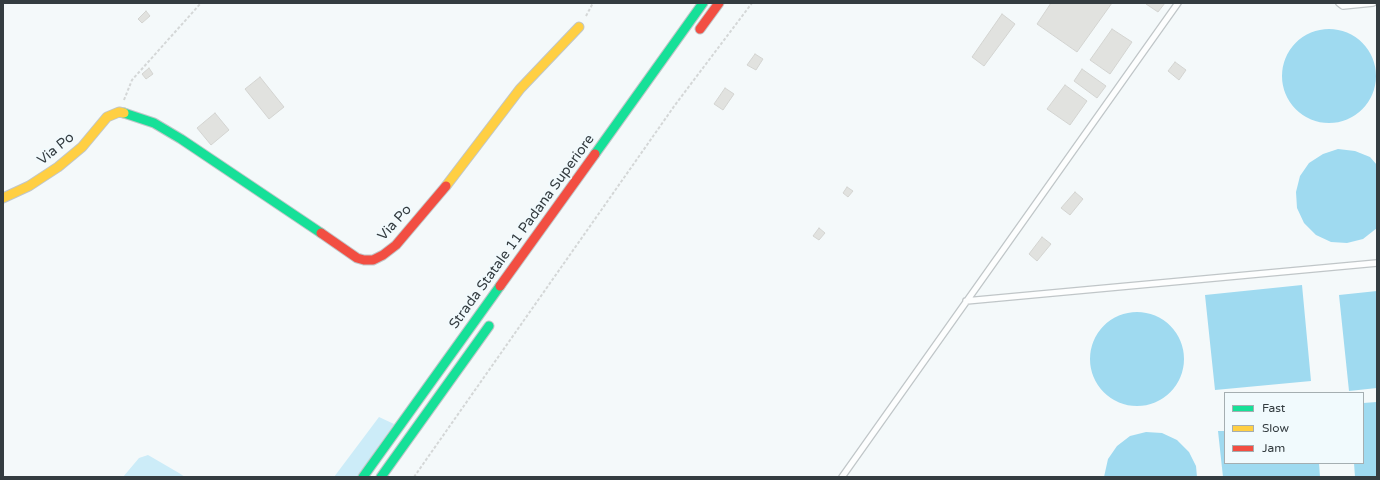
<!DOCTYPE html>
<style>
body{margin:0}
#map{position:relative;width:1380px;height:480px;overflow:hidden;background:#f4f9fa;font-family:"Varela Round",sans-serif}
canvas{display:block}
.frame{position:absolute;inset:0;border:4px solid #343c40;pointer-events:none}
.legend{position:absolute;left:1224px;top:392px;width:140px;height:72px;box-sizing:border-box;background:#f1fafd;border:1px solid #a5aeb1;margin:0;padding:5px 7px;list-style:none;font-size:12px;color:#343c40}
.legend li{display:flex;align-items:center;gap:8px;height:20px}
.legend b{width:20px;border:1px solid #a5aeb1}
</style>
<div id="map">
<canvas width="1380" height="480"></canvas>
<div class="frame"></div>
<ul class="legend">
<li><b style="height:5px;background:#16e098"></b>Fast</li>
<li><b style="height:5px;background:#ffcf43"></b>Slow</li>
<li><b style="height:5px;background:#f24e42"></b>Jam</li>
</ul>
</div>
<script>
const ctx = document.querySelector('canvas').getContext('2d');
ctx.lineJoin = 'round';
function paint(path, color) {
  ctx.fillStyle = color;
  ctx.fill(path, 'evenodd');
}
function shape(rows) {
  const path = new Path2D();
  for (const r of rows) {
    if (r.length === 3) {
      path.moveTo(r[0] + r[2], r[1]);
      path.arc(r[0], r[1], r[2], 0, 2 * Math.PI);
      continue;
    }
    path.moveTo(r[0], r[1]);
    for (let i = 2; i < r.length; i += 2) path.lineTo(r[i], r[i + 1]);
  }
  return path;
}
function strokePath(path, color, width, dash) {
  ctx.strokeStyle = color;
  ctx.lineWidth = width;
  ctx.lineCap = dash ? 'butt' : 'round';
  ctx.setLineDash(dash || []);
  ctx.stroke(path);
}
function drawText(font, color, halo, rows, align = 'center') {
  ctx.font = font + ' "Varela Round",sans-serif';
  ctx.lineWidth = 3.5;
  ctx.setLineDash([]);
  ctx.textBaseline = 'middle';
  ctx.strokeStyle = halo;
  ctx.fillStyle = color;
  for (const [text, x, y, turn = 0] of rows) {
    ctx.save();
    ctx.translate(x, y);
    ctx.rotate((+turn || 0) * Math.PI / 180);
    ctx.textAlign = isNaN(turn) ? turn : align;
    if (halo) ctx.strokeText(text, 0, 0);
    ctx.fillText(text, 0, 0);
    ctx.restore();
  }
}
const green = shape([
 [379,417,394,424,357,477,334,477],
 [148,455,179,473,185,477,123,477,139,458]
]);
const water = shape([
 [1329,76,47],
 [1338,149,1355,151,1370,157,1377,165,1377,228,1363,239,1347,243,1331,242,1316,235,1304,223,1297,208,1296,192,1300,176,1309,163,1323,154],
 [1302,285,1311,381,1215,390,1205,295],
 [1377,291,1377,388,1349,391,1339,295],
 [1137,359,47],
 [1377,402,1377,477,1355,477,1354,463,1363,463,1363,403],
 [1218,431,1225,431,1225,463,1319,463,1320,477,1223,477],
 [1146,432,1162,433,1177,440,1189,452,1196,466,1197,477,1104,477,1108,459,1117,446,1130,436]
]);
const building = shape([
 [1051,3,1112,3,1077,52,1037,24,1051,3],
 [1147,3,1165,3,1158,12,1146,4,1147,3],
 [146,11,150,16,142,23,138,19,146,11],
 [1002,14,1015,24,984,66,972,57,1002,14],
 [1112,29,1132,42,1110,74,1090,60,1112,29],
 [755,54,763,59,756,70,747,65,755,54],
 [1175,62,1186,70,1179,80,1168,71,1175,62],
 [149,68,153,74,146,79,142,74,149,68],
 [1082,69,1106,86,1097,98,1074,81,1082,69],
 [260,77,284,107,269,119,245,89,260,77],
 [1065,85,1087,101,1070,125,1047,109,1065,85],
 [725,88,734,94,723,110,714,104,725,88],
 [215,113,229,130,211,145,197,128,215,113],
 [847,187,853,191,848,197,843,193,847,187],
 [1075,192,1083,199,1070,215,1061,208,1075,192],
 [819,228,825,233,819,240,813,236,819,228],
 [1042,237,1051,244,1037,261,1029,254,1042,237]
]);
const path = shape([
 [586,16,593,3],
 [124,100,132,80,201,3],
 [414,477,675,105,752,3]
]);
const lane = shape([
 [1339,3,1343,6,1373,3],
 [966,301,1377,263],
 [842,477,1178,3]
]);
const fast = shape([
 [124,113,154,123,181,139,321,233],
 [595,154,703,3],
 [363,477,500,286],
 [381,477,489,326]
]);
const slow = shape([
 [446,186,520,89,579,27],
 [3,198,29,186,58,167,82,147,107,117,119,112,124,113]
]);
const jam = shape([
 [700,29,719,3],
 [321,233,357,258,364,260,373,260,383,255,396,245,446,186],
 [500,286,595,154]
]);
const streetNames = [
 ["Via Po",56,149,-39],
 ["Via Po",395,223,-48],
 ["Strada Statale 11 Padana Superiore",522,232,-54]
];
paint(green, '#ccecf8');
paint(water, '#9fdaf0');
paint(building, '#e1e2df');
strokePath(building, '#d3d4d1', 1);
strokePath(lane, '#c0c6c8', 8);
strokePath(fast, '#c0c6c8', 11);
strokePath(slow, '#c0c6c8', 11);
strokePath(jam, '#c0c6c8', 11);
strokePath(path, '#d4d7d7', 2, [3, 2]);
strokePath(lane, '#fdfefe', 5.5);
strokePath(fast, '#16e098', 9);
strokePath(slow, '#ffcf43', 9);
strokePath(jam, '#f24e42', 9);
drawText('14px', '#343c40', '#f1fafd', streetNames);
</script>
